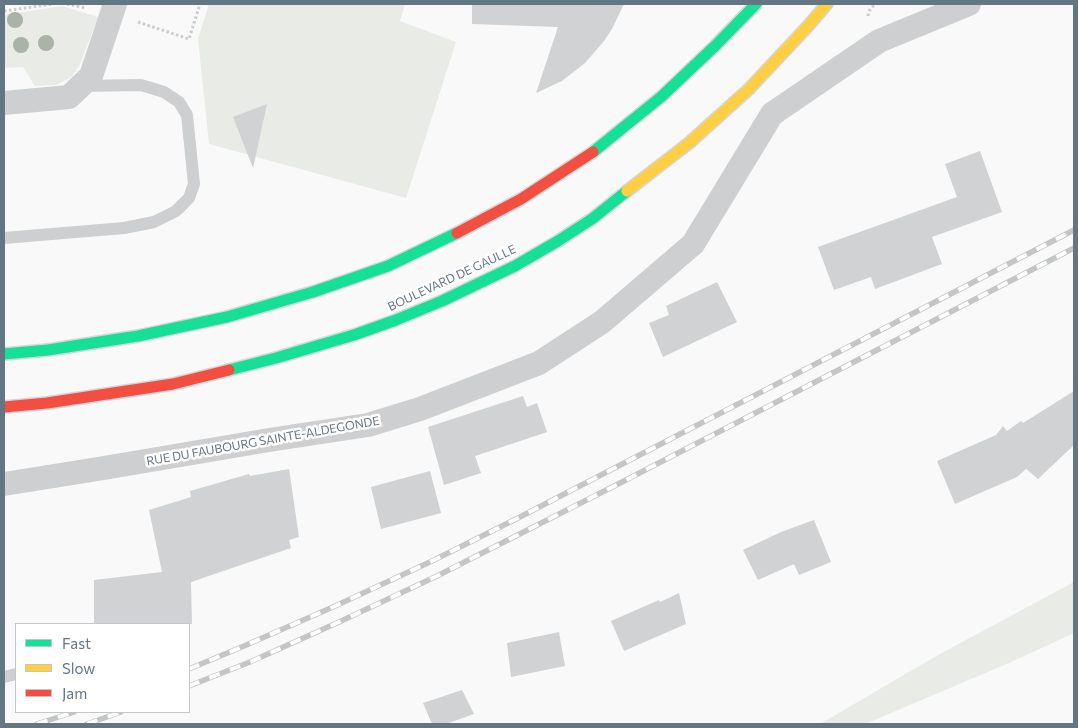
<!DOCTYPE html>
<style>
body{margin:0}
#map{position:relative;width:1078px;height:728px;overflow:hidden;background:#f9f9f9;font-family:Commissioner,sans-serif}
canvas{display:block}
.frame{position:absolute;inset:0;border:5px solid #657683;pointer-events:none}
.legend{position:absolute;left:15px;top:623px;width:175px;height:90px;box-sizing:border-box;background:#fff;border:1px solid #c1c8cd;margin:0;padding:6px 9px;list-style:none;font-size:15px;color:#657683}
.legend li{display:flex;align-items:center;gap:10px;height:25px}
.legend b{width:25px;border:1px solid #c1c8cd}
</style>
<div id="map">
<canvas width="1078" height="728"></canvas>
<div class="frame"></div>
<ul class="legend">
<li><b style="height:6px;background:#16e098"></b>Fast</li>
<li><b style="height:6px;background:#ffcf43"></b>Slow</li>
<li><b style="height:6px;background:#f24e42"></b>Jam</li>
</ul>
</div>
<script>
const ctx = document.querySelector('canvas').getContext('2d');
ctx.lineJoin = 'round';
function paint(path, color) {
  ctx.fillStyle = color;
  ctx.fill(path, 'evenodd');
}
function shape(rows) {
  const path = new Path2D();
  for (const r of rows) {
    path.moveTo(r[0], r[1]);
    for (let i = 2; i < r.length; i += 2) path.lineTo(r[i], r[i + 1]);
  }
  return path;
}
function strokePath(path, color, width, dash) {
  ctx.strokeStyle = color;
  ctx.lineWidth = width;
  ctx.lineCap = dash ? 'butt' : 'round';
  ctx.setLineDash(dash || []);
  ctx.stroke(path);
}
function drawText(font, color, halo, rows, align = 'center') {
  ctx.font = font + ' Commissioner,sans-serif';
  ctx.lineWidth = 5;
  ctx.setLineDash([]);
  ctx.textBaseline = 'middle';
  ctx.strokeStyle = halo;
  ctx.fillStyle = color;
  for (const [text, x, y, turn = 0] of rows) {
    ctx.save();
    ctx.translate(x, y);
    ctx.rotate((+turn || 0) * Math.PI / 180);
    ctx.textAlign = isNaN(turn) ? turn : align;
    if (halo) ctx.strokeText(text, 0, 0);
    ctx.fillText(text, 0, 0);
    ctx.restore();
  }
}
const green = shape([
 [209,4,405,4,400,21,456,42,406,198,209,144,198,39],
 [62,6,98,17,80,64,72,77,56,85,35,86,23,67,4,68,4,15],
 [1074,582,1074,633,1009,663,865,724,820,724,938,655]
]);
const building = shape([
 [472,4,624,4,612,29,604,41,585,63,562,81,536,93,558,27,472,24],
 [267,104,253,168,233,117],
 [980,151,1002,212,932,237,942,264,875,289,871,277,834,290,818,247,957,197,945,164],
 [717,282,737,322,663,357,649,323,669,315,666,306],
 [1074,391,1074,445,1038,479,1026,469,1017,477,955,504,937,461,996,435,1003,426,1007,431,1021,421,1023,423],
 [523,396,527,407,537,403,547,432,475,456,481,473,444,485,428,427],
 [289,469,299,537,289,540,291,548,191,582,192,624,94,624,94,580,162,572,149,510,191,497,190,491,249,474,250,476],
 [430,471,441,513,381,529,371,487],
 [814,520,831,562,799,575,794,564,758,580,743,550,781,532],
 [679,593,686,624,624,651,611,621,659,600,660,602],
 [559,632,565,666,511,677,507,643],
 [462,690,474,714,446,724,432,724,423,703]
]);
const path = shape([
 [67,4,86,8],
 [4,11,53,4],
 [868,16,869,11,875,4],
 [138,22,189,39,200,4]
]);
const lane = shape([
 [4,238,124,228,154,222,176,211,189,198,194,184,187,115,179,102,164,92,141,85,81,86],
 [4,677,16,674]
]);
const street = shape([
 [4,103,69,97,91,76,115,4],
 [4,484,104,468,269,440,368,425,420,409,539,363,602,322,693,244,772,114,879,41,969,4]
]);
const fast = shape([
 [593,152,661,97,715,46,756,4],
 [4,354,48,350,138,336,227,317,313,292,388,266,457,233],
 [229,370,276,358,354,335,396,320,442,301,515,266,558,241,592,219,627,191]
]);
const slow = shape([
 [627,191,689,143,749,89,808,26,827,4]
]);
const jam = shape([
 [457,233,521,199,593,152],
 [4,407,47,403,173,384,229,370]
]);
const rail = shape([
 [189,669,244,646,333,607,430,562,518,518,1074,230],
 [189,686,250,662,339,622,437,576,624,481,1074,248],
 [37,724,74,712],
 [87,724,121,712]
]);
const trees = [
 [15,20],
 [46,43],
 [21,45]
];
const streetNames = [
 ["BOULEVARD DE GAULLE",452,278,-25],
 ["RUE DU FAUBOURG SAINTE-ALDEGONDE",263,441,-10]
];
paint(green, '#e8ebe6');
paint(building, '#d0d2d3');
strokePath(fast, '#d5d6d7', 14);
strokePath(slow, '#d5d6d7', 14);
strokePath(jam, '#d5d6d7', 14);
strokePath(path, '#cbcccd', 3, [2.5, 2.5]);
strokePath(lane, '#cecfd0', 12);
strokePath(street, '#cecfd0', 24);
strokePath(fast, '#16e098', 11);
strokePath(slow, '#ffcf43', 11);
strokePath(jam, '#f24e42', 11);
strokePath(rail, '#c3c5c6', 5.5);
strokePath(rail, '#fff', 4, [11]);
ctx.fillStyle = '#a9b3a7';
for (const [x, y] of trees) {
  ctx.beginPath();
  ctx.arc(x, y, 8, 0, 2 * Math.PI);
  ctx.fill();
}
drawText('12px', '#657683', '#fff', streetNames);
</script>
